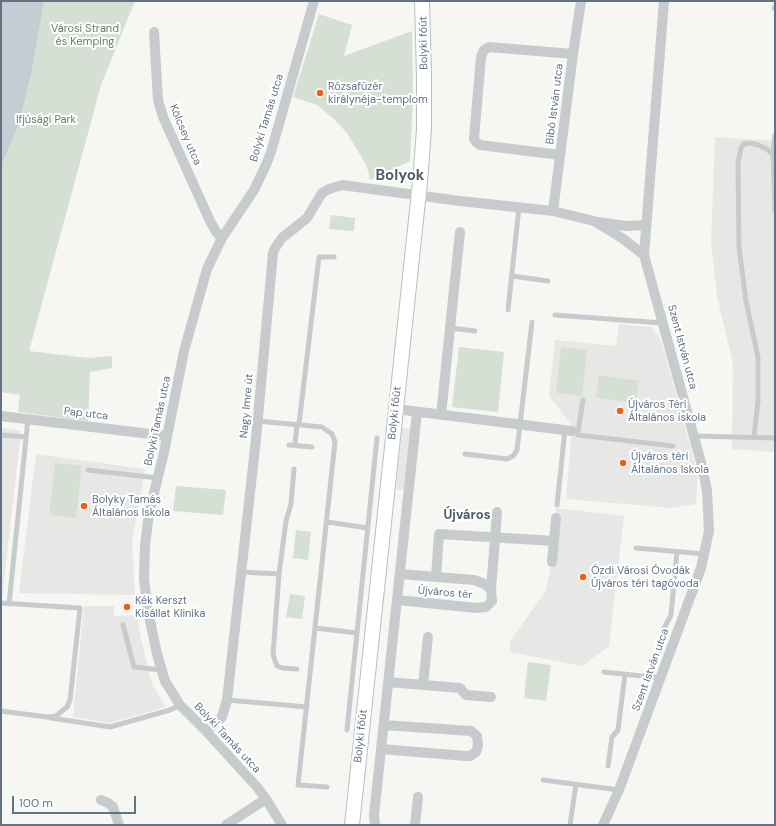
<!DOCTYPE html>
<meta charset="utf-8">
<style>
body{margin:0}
#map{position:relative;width:776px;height:826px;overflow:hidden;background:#f6f6f2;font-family:"DM Sans",sans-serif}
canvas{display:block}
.frame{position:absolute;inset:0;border:2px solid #627386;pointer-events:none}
.scale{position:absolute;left:12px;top:796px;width:124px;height:18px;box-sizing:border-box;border:2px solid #627386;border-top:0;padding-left:5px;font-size:12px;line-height:14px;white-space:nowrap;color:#627386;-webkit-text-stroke:3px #fff;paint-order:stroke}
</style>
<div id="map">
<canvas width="776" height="826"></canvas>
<div class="frame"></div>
<div class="scale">100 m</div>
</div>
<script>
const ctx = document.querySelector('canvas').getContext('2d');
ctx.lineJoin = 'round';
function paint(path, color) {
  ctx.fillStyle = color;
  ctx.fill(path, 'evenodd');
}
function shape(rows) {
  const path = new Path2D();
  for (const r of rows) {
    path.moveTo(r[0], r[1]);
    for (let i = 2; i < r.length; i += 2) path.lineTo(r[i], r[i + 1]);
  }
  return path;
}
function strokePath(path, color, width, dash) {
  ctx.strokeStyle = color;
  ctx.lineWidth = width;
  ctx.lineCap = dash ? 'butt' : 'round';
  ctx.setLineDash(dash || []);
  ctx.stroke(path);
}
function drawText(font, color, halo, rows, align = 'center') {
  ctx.font = font + ' "DM Sans",sans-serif';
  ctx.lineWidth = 4;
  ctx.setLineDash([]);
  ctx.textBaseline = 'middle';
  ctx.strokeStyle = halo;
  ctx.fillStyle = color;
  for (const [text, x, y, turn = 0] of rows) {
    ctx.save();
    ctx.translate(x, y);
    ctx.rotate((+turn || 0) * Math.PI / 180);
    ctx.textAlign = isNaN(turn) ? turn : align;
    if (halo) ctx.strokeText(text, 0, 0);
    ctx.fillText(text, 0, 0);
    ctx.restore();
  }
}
const built = shape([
 [715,137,775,141,775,452,732,449,733,364,717,296,711,241],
 [619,324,651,327,661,340,698,474,696,504,672,508,566,499,572,426,549,396,555,340,616,346],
 [1,428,21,431,2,599,1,599],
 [402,428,415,429,408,491,396,489],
 [36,454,145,469,132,542,135,595,19,593],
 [556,508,624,516,609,646,582,666,510,652,510,641,546,591,552,562],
 [84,606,114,606,114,616,137,615,141,639,152,684,166,707,109,723,73,717]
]);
const green = shape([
 [1,1,135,1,101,85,29,351,88,358,112,356,112,368,90,372,88,421,18,412,20,395,1,392],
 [319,14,352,25,344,56,412,31,413,98,410,161,370,180,367,167,361,156,346,132,334,119,317,105,293,97],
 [331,215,355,218,354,231,329,229],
 [459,347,504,352,498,412,452,407],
 [561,347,587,350,582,396,556,393],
 [599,375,639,381,636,403,596,398],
 [55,463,82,466,76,518,49,515],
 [176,486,226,490,223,515,173,511],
 [296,530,311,532,308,560,293,558],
 [290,594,305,596,302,619,286,617],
 [528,662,551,665,546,701,524,698]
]);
const water = shape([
 [1,1,44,1,31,74,19,124,1,166]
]);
const lane = shape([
 [774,8,775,7],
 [775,135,773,151,775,211],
 [512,276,548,281],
 [508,310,519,207],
 [555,315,662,323],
 [450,328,475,331],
 [257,421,322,427,332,434,335,442,298,785,327,787],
 [299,424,319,257,334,257],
 [572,431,578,432,578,435,673,446],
 [578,432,583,400],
 [1,435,26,437],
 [694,436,775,438],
 [754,437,758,401,758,357,746,301,739,247,738,163,741,148,744,144,750,143,758,145,767,149,773,155],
 [289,445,312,447],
 [295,445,297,424],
 [465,454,507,459,513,456,517,450,532,322],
 [294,469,291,504,286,521,279,574,273,655,277,666,282,668,297,669],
 [88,470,158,478],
 [557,505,565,430],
 [327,522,368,528],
 [636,548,705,554],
 [241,572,279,574],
 [1,603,80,608,70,700,67,707,56,716,47,717,1,711],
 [9,604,28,419],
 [123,625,134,667,161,670],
 [315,628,357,633],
 [660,651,663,630,671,615,677,552],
 [604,672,661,678],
 [227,700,307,707],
 [51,718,110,727,170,710,180,705],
 [347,730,377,438],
 [608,766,612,737,618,730,625,674],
 [543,780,619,790],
 [570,825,576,784]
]);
const street = shape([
 [154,32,158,100,163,117,210,221,217,233,222,238],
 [560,155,480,145,476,142,474,139,481,57,484,50,489,47,573,54],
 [553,211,573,54,581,1],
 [598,222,626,226,646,225],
 [396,409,572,431],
 [441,415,460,232],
 [1,416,167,436],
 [552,562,554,541],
 [436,577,439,534,554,541,556,518],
 [491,590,497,512],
 [397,600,477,608,486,607,492,601,491,590,485,584,474,580,400,574],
 [388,682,460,688,466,695,491,697],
 [423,685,428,637],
 [206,731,222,717,227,700,256,439,273,253,275,248,282,238,307,218,322,193,329,189,342,185,460,201,553,211,594,221,622,238,644,255],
 [381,749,466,756,470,756,476,752,478,746,477,736,471,731,384,725],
 [101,800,108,803,113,807,119,825],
 [226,825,266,799],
 [282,825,266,799,257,787,206,731,180,705,165,681,157,654,148,611,144,579,145,545,149,514,164,452,184,351,207,269,222,238,254,190,266,165,271,152,314,1],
 [375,825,374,815,417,412],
 [415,825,418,797],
 [603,825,619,790,701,568,709,531,707,491,702,466,644,255,664,1]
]);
const secondary = shape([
 [352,825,420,182,424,129,424,76,422,1]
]);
const markers = [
 [320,93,4,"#f35c16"],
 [620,411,4,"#f35c16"],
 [623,463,4,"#f35c16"],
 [84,506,4,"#f35c16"],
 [583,577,4,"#f35c16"],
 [127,607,4,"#f35c16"]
];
const parkNames = [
 ["Városi Strand",85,29],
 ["és Kemping",85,42],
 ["Ifjúsági Park",46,120]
];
const streetNames = [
 ["Bolyki főút",424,43,-91],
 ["Bibó István utca",555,104,-83],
 ["Bolyki Tamás utca",267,118,-73],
 ["Kölcsey utca",185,135,67],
 ["Szent István utca",682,347,75],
 ["Nagy Imre út",247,406,-85],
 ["Bolyki főút",395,413,-84],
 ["Pap utca",86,414,7],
 ["Bolyki Tamás utca",158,421,-78],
 ["Újváros tér",445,593,5],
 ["Szent István utca",651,670,-70],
 ["Bolyki főút",361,736,-84],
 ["Bolyki Tamás utca",227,738,47]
];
const poiNames = [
 ["Rózsafüzér",328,87],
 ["királynéja-templom",328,100],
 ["Újváros Téri",628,405],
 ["Általános iskola",628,418],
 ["Újváros téri",631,457],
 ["Általános Iskola",631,470],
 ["Bolyky Tamás",92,500],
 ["Általános Iskola",92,513],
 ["Ózdi Városi Óvodák",591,571],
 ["Újváros téri tagóvoda",591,584],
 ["Kék Kerszt",135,601],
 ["Kisállat Klinika",135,614]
];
const quarterNames = [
 ["Újváros",467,516]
];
const districtNames = [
 ["Bolyok",400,176]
];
paint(built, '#e7e8e6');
paint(green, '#d6dfd3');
paint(water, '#c3cdd3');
strokePath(secondary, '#b9bec3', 16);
strokePath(lane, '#c8cbce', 5);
strokePath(street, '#c8cbce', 10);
strokePath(secondary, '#fff', 14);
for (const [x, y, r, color] of markers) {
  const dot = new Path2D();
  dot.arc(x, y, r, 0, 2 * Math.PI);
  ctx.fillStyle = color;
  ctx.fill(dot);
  strokePath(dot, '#fff', 1.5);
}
drawText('11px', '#657d62', '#fff', parkNames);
drawText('11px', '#627386', '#fff', streetNames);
drawText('11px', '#627386', '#fff', poiNames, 'left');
drawText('bold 13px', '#515d6b', '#fff', quarterNames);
drawText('bold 15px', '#515d6b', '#fff', districtNames);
</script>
